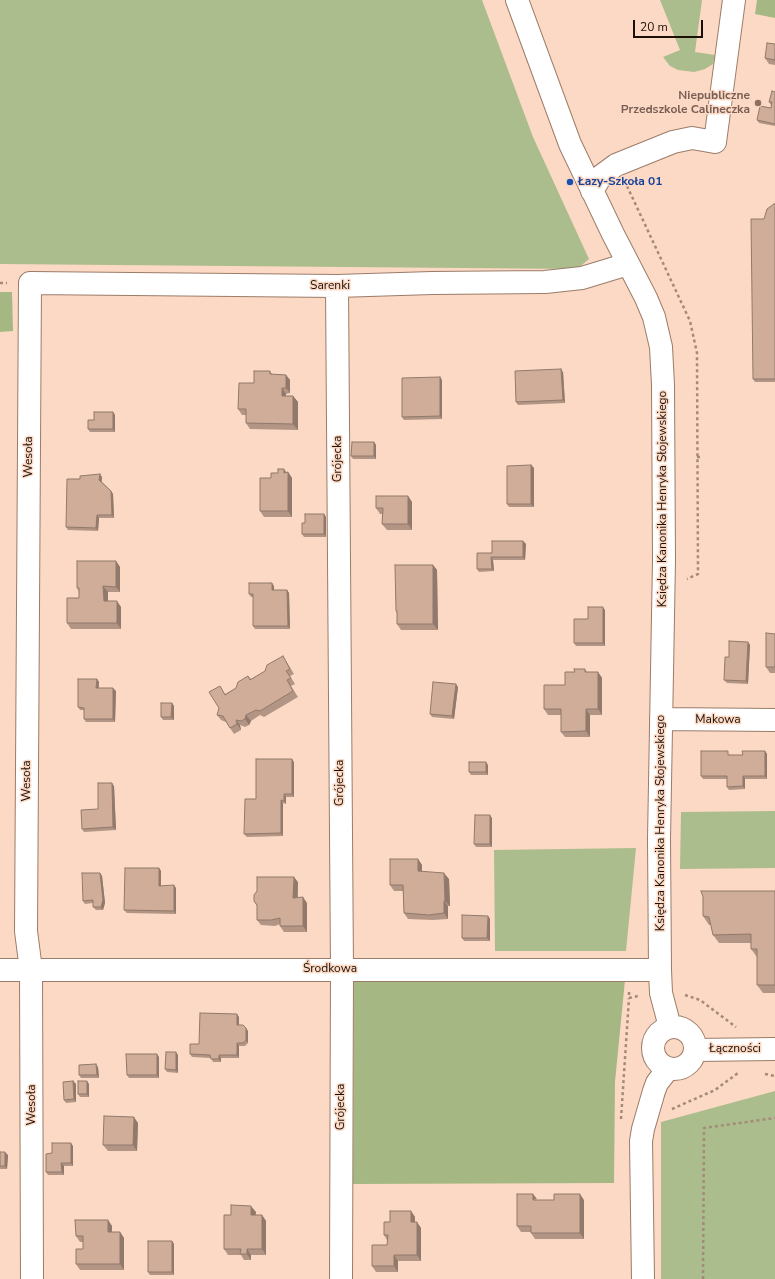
<!DOCTYPE html>
<meta charset="utf-8">
<style>
body{margin:0}
#map{position:relative;width:775px;height:1279px;overflow:hidden;background:#fcd9c4;font-family:"Nunito Sans",sans-serif}
canvas{display:block}
.scale{position:absolute;left:633px;top:20px;width:70px;height:18px;box-sizing:border-box;border:2px solid #1b0f08;border-top:0;padding-left:5px;font-size:12px;line-height:14px;white-space:nowrap;color:#1b0f08;-webkit-text-stroke:3px #fcd9c4;paint-order:stroke}
</style>
<div id="map">
<canvas width="775" height="1279"></canvas>
<div class="scale">20 m</div>
</div>
<script>
const ctx = document.querySelector('canvas').getContext('2d');
ctx.lineJoin = 'round';
function paint(path, color) {
  ctx.fillStyle = color;
  ctx.fill(path, 'evenodd');
}
function shape(rows) {
  const path = new Path2D();
  for (const r of rows) {
    if (r.length === 3) {
      path.moveTo(r[0] + r[2], r[1]);
      path.arc(r[0], r[1], r[2], 0, 2 * Math.PI);
      continue;
    }
    path.moveTo(r[0], r[1]);
    for (let i = 2; i < r.length; i += 2) path.lineTo(r[i], r[i + 1]);
  }
  return path;
}
function strokePath(path, color, width, dash) {
  ctx.strokeStyle = color;
  ctx.lineWidth = width;
  ctx.lineCap = dash ? 'butt' : 'round';
  ctx.setLineDash(dash || []);
  ctx.stroke(path);
}
function drawText(font, color, halo, rows, align = 'center') {
  ctx.font = font + ' "Nunito Sans",sans-serif';
  ctx.lineWidth = 3;
  ctx.setLineDash([]);
  ctx.textBaseline = 'middle';
  ctx.strokeStyle = halo;
  ctx.fillStyle = color;
  for (const [text, x, y, turn = 0] of rows) {
    ctx.save();
    ctx.translate(x, y);
    ctx.rotate((+turn || 0) * Math.PI / 180);
    ctx.textAlign = isNaN(turn) ? turn : align;
    if (halo) ctx.strokeText(text, 0, 0);
    ctx.fillText(text, 0, 0);
    ctx.restore();
  }
}
const green = shape([
 [0,0,482,0,533,137,589,259,577,269,0,264],
 [660,0,702,0,695,52,715,55,713,64,705,69,694,72,678,70,670,66,663,57,680,50],
 [775,811,775,868,680,869,681,812],
 [636,848,626,951,495,951,494,850],
 [775,1091,775,1279,661,1279,661,1122]
]);
const forest = shape([
 [757,0,775,0,775,18,755,14],
 [0,292,12,292,13,331,0,332],
 [354,980,625,980,615,1082,614,1183,353,1184]
]);
const path = shape([
 [627,186,690,321,697,353,698,574,687,579],
 [0,283,7,283],
 [697,457,702,457],
 [629,992,629,998,638,996],
 [685,995,700,1000,736,1027],
 [765,1074,775,1076],
 [672,1109,715,1090,738,1073],
 [621,1119,629,998],
 [703,1279,704,1128,775,1118]
]);
const minor = shape([
 [517,0,570,144,613,234,646,298,654,317,661,347,663,385,664,560,659,839,660,970,661,993,670,1027],
 [592,191,601,176,616,165,673,142,692,138,715,142,734,0],
 [337,286,342,969,341,1279],
 [661,719,775,720],
 [0,970,660,970],
 [674,1048,21],
 [695,1050,775,1049],
 [32,1279,31,970,26,931,30,283,337,286,432,283,545,282,582,278,628,264],
 [643,1279,641,1141,643,1129,654,1091,657,1083,668,1069]
]);
const wall = shape([
 [775,44,775,65,769,64,765,58],
 [775,92,775,126,759,123,757,120,771,108,771,105,769,102],
 [775,204,775,382,755,382,753,379,764,219],
 [270,371,272,374,286,375,290,380,290,393,286,394,286,396,293,396,298,402,298,430,250,429,246,423,246,415,242,415,238,409,254,383],
 [563,372,565,403,518,405,516,402],
 [440,377,442,380,442,419,404,420,402,417],
 [113,412,115,415,115,432,90,432,88,429,94,420],
 [374,442,376,445,376,459,353,459,351,456],
 [531,465,534,468,534,507,509,507,507,504],
 [284,469,286,473,288,472,292,478,292,517,264,517,260,511,271,478],
 [102,477,102,482,111,491,113,494,114,518,99,518,98,531,68,530,66,527,80,479],
 [408,496,412,502,412,530,387,530,382,524,382,514,380,514,376,508],
 [324,514,326,517,326,537,304,537,302,534,305,523],
 [523,541,526,544,525,560,493,560,494,571,479,572,477,569,492,553],
 [116,561,120,567,120,592,108,592,108,601,121,607,121,629,71,629,67,623,79,598,79,592,77,588],
 [433,565,437,570,438,630,401,630,397,624,397,613,396,611],
 [274,586,274,590,287,590,289,593,290,629,255,629,253,626,253,597,251,597,249,594],
 [605,610,605,646,576,646,574,643,588,619],
 [775,634,775,673,770,673,766,667],
 [748,642,750,645,748,684,727,683,724,680],
 [283,656,294,674,290,676,295,684,291,686,298,697,264,717,260,715,251,721,249,725,245,727,240,725,241,730,234,734,226,722,221,720,217,715,219,708,220,686,225,694,236,688,248,676,251,679,265,671],
 [585,669,587,672,598,672,602,678,602,715,590,715,590,737,565,737,561,732,561,715,548,715,544,709,565,685,575,672],
 [97,679,99,682,99,688,116,691,115,722,86,722,84,719,84,710,80,710,78,707],
 [458,687,454,719,432,717,430,714],
 [172,703,174,706,174,720,163,720,161,717],
 [765,751,767,754,767,779,745,779,745,789,729,790,727,787,727,779,703,779,701,776,730,754,730,755,743,755],
 [294,762,294,797,286,797,286,804,283,803,283,836,247,837,244,834,256,799],
 [488,765,488,775,471,775,469,772],
 [114,786,116,830,84,832,82,829,98,809],
 [492,818,492,847,476,847,474,844],
 [418,859,422,865,422,872,449,879,450,906,448,906,448,919,433,920,408,919,404,913,403,891,394,891,390,885],
 [159,868,161,871,161,886,176,888,176,914,127,913,124,910],
 [100,873,102,876,105,903,103,910,96,910,93,907,93,903,85,904,83,901],
 [298,882,298,897,307,903,307,932,284,932,280,926,280,924,275,926,261,925,257,920,257,906,254,901],
 [775,891,775,993,763,993,757,985,757,957,751,949,751,943,719,943,713,935,711,925,709,925,703,916],
 [488,916,490,919,490,941,464,941,462,938],
 [239,1017,239,1025,248,1031,248,1043,245,1046,239,1046,239,1058,221,1058,221,1062,213,1062,211,1058,192,1057,190,1054,199,1044],
 [178,1055,178,1073,167,1072,165,1069],
 [159,1057,159,1078,129,1078,127,1075],
 [98,1067,99,1078,81,1078,79,1075],
 [73,1081,76,1084,76,1102,66,1103,64,1100],
 [89,1084,89,1097,80,1097,78,1094],
 [138,1123,137,1151,108,1151,103,1145],
 [73,1146,73,1166,64,1166,64,1175,48,1175,46,1172,52,1153],
 [0,1152,8,1155,7,1169,0,1169],
 [537,1200,584,1200,584,1239,535,1239,531,1233,531,1232,521,1232,517,1226],
 [411,1211,415,1217,415,1222,421,1228,421,1261,398,1261,398,1272,376,1272,372,1266,387,1245,387,1240,384,1235,390,1222],
 [256,1212,255,1215,262,1215,266,1221,266,1255,251,1255,251,1260,244,1260,241,1255,228,1255,224,1249,231,1215],
 [108,1220,112,1226,112,1232,120,1232,124,1238,124,1270,80,1270,76,1264,83,1249,83,1242,80,1242,76,1236],
 [172,1241,174,1244,174,1275,150,1275,148,1272]
]);
const shadedWall = shape([
 [561,369,563,372,565,403,563,400],
 [286,375,290,380,290,393,286,388],
 [440,377,442,380,442,419,440,416],
 [282,388,286,394,286,402,282,396],
 [293,396,298,402,298,430,293,424],
 [113,412,115,415,115,432,113,429],
 [374,442,376,445,376,459,374,456],
 [531,465,534,468,534,507,531,504],
 [284,469,288,475,288,472,292,478,292,517,288,511],
 [100,474,102,477,101,483,99,480],
 [111,491,113,494,114,518,112,515],
 [408,496,412,502,412,530,408,524],
 [324,514,326,517,326,537,324,534],
 [97,515,99,518,98,531,96,528],
 [523,541,526,544,525,560,523,557],
 [491,557,493,560,494,571,492,569],
 [116,561,120,567,120,592,116,587],
 [433,565,437,570,438,630,433,624],
 [272,583,274,586,274,593,272,590],
 [103,586,108,592,108,607,104,601],
 [287,590,289,593,290,629,288,626],
 [117,601,121,607,121,629,117,623],
 [603,607,605,610,605,646,603,643],
 [748,642,750,645,748,684,746,681],
 [598,672,602,678,602,715,598,709],
 [97,679,99,682,98,691,96,688],
 [456,684,458,687,454,719,452,716],
 [113,688,116,691,115,722,113,719],
 [172,703,174,706,174,720,171,717],
 [586,709,590,715,590,737,586,731],
 [246,715,251,721,249,725,245,719],
 [236,720,240,725,241,730,237,724],
 [765,751,767,754,767,779,765,776],
 [292,759,294,762,294,797,292,794],
 [486,762,488,765,488,775,486,772],
 [743,776,745,779,745,789,743,786],
 [112,783,114,786,116,830,113,827],
 [284,794,286,797,286,804,284,801],
 [281,800,283,803,283,836,281,833],
 [490,815,492,818,492,847,490,844],
 [418,859,422,865,422,877,418,871],
 [159,868,161,871,161,889,159,886],
 [100,873,102,876,105,903,103,910,101,907],
 [444,873,449,879,450,906,445,901],
 [294,877,298,882,297,903,293,898],
 [174,885,176,888,176,914,174,911],
 [303,897,307,903,307,932,303,926],
 [444,901,448,906,448,919,444,913],
 [488,916,490,919,490,941,487,938],
 [237,1014,239,1017,239,1028,237,1025],
 [246,1028,248,1031,248,1043,246,1040],
 [237,1043,239,1046,239,1058,237,1055],
 [176,1052,178,1055,178,1073,176,1070],
 [157,1054,159,1057,159,1078,157,1075],
 [219,1055,221,1058,221,1062,219,1059],
 [96,1064,98,1067,99,1078,97,1075],
 [73,1081,76,1084,76,1102,74,1099],
 [87,1081,89,1084,89,1097,87,1094],
 [134,1117,138,1123,137,1151,133,1145],
 [71,1143,73,1146,73,1166,71,1163],
 [5,1152,8,1155,7,1169,5,1166],
 [61,1163,64,1166,64,1175,62,1172],
 [533,1194,537,1199,533,1200],
 [580,1194,584,1200,584,1239,580,1233],
 [251,1206,256,1212,255,1221,251,1215],
 [411,1211,415,1217,415,1228,411,1222],
 [262,1215,266,1221,266,1255,262,1249],
 [108,1220,112,1226,112,1238,108,1232],
 [417,1222,421,1228,421,1261,417,1255],
 [120,1232,124,1238,124,1270,120,1264],
 [172,1241,174,1244,174,1275,172,1272],
 [247,1249,251,1255,251,1260,247,1254],
 [394,1255,398,1261,398,1272,394,1266]
]);
const building = shape([
 [767,43,775,44,775,60,765,58,767,43],
 [772,91,775,92,775,124,757,120,760,106,771,108,772,102,769,102,772,91],
 [774,204,775,204,775,379,753,379,751,219,764,219,767,209,774,204],
 [561,369,563,400,516,402,515,371,561,369],
 [254,371,270,371,270,374,286,375,286,388,282,388,282,396,293,396,293,424,246,423,246,409,238,409,239,383,254,383,254,371],
 [440,377,440,416,402,417,402,378,440,377],
 [94,412,113,412,113,429,88,429,88,420,94,420,94,412],
 [352,442,374,442,374,456,351,456,352,442],
 [531,465,531,504,507,504,507,466,531,465],
 [278,469,284,469,284,473,288,472,288,511,260,511,260,478,271,478,271,473,278,473,278,469],
 [100,474,99,480,111,491,112,515,97,515,96,528,66,527,67,479,80,479,80,476,100,474],
 [376,496,408,496,408,524,382,524,383,508,376,508,376,496],
 [305,514,324,514,324,534,302,534,302,523,305,523,305,514],
 [492,541,523,541,523,557,491,557,492,569,477,569,477,553,492,553,492,541],
 [77,561,116,561,116,587,103,586,104,601,117,601,117,623,67,623,67,598,79,598,79,588,77,588,77,561],
 [395,565,433,565,433,624,397,624,397,611,396,611,395,565],
 [249,583,272,583,272,590,287,590,288,626,253,626,253,594,249,594,249,583],
 [588,607,603,607,603,643,574,643,574,619,588,619,588,607],
 [766,633,775,634,775,667,766,667,766,633],
 [729,641,748,642,746,681,724,680,725,657,729,657,729,641],
 [283,656,290,669,286,671,291,678,287,680,293,691,260,711,256,710,246,715,245,719,241,721,236,720,237,724,230,728,223,716,217,715,219,708,209,692,220,686,225,695,236,688,238,682,248,676,250,680,265,671,267,665,283,656],
 [574,669,585,669,585,672,598,672,598,709,586,709,586,731,561,732,561,709,544,709,544,685,565,685,565,672,575,672,574,669],
 [78,679,97,679,96,688,113,688,113,719,84,719,84,708,78,707,78,679],
 [433,682,456,684,452,716,430,714,433,682],
 [161,703,172,703,171,717,161,717,161,703],
 [701,751,728,751,728,755,743,755,742,751,765,751,765,776,743,776,743,786,727,787,727,776,701,776,701,751],
 [256,759,292,759,292,794,284,794,284,801,281,800,281,833,244,834,245,799,256,799,256,759],
 [469,762,486,762,486,772,469,772,469,762],
 [98,783,112,783,113,827,82,829,81,810,98,809,98,783],
 [475,815,490,815,490,844,474,844,475,815],
 [390,859,418,859,418,871,444,873,445,901,444,901,444,913,429,915,404,913,403,885,390,885,390,859],
 [125,868,159,868,159,886,174,885,174,911,124,910,125,868],
 [82,873,100,873,103,900,101,907,93,907,93,900,83,901,82,873],
 [257,877,294,877,293,898,303,897,303,926,280,926,280,918,271,920,257,920,257,905,254,901,254,895,257,891,257,877],
 [701,891,775,891,775,985,757,985,757,949,751,949,751,934,713,935,709,917,703,916,703,897,701,891],
 [462,915,488,916,487,938,462,938,462,915],
 [200,1013,237,1014,237,1025,243,1025,246,1028,246,1040,243,1043,237,1043,237,1055,219,1055,219,1059,211,1059,210,1055,190,1054,190,1044,199,1044,200,1013],
 [166,1052,176,1052,176,1070,165,1069,166,1052],
 [126,1054,157,1054,157,1075,127,1075,126,1054],
 [96,1064,97,1075,79,1075,79,1065,96,1064],
 [73,1081,74,1099,64,1100,63,1082,73,1081],
 [78,1081,87,1081,87,1094,78,1094,78,1081],
 [104,1116,134,1117,133,1145,103,1145,104,1116],
 [52,1143,71,1143,71,1163,61,1163,62,1172,46,1172,46,1154,52,1153,52,1143],
 [0,1152,5,1152,5,1166,0,1166,0,1152],
 [517,1194,533,1194,533,1200,554,1200,554,1194,580,1194,580,1233,531,1233,531,1226,517,1226,517,1194],
 [231,1205,251,1206,251,1215,262,1215,262,1249,247,1249,247,1254,240,1254,241,1249,224,1249,224,1215,231,1215,231,1205],
 [390,1211,411,1211,411,1222,417,1222,417,1255,394,1255,394,1266,372,1266,372,1245,387,1245,388,1235,384,1235,384,1222,390,1222,390,1211],
 [75,1220,108,1220,108,1232,120,1232,120,1264,76,1264,76,1249,83,1249,83,1236,76,1236,75,1220],
 [148,1241,172,1241,172,1272,148,1272,148,1241]
]);
const markers = [
 [758,103,4,"#8d6e63"],
 [570,182,4,"#1a4fb4"]
];
const educationNames = [
 ["Niepubliczne",750,96],
 ["Przedszkole Calineczka",750,110]
];
const transitNames = [
 ["Łazy-Szkoła 01",578,182]
];
const streetNames = [
 ["Sarenki",330,286],
 ["Wesoła",29,457,-90],
 ["Grójecka",338,459,-90],
 ["Księdza Kanonika Henryka Słojewskiego",663,499,-90],
 ["Makowa",718,720],
 ["Wesoła",27,781,-90],
 ["Grójecka",340,783,-90],
 ["Księdza Kanonika Henryka Słojewskiego",661,823,-90],
 ["Środkowa",330,969],
 ["Łączności",735,1049],
 ["Wesoła",32,1105,-90],
 ["Grójecka",341,1107,-90]
];
paint(green, '#abbd8c');
paint(forest, '#a5b883');
strokePath(minor, '#9b7c69', 24);
strokePath(path, '#a48a7a', 2.5, [3, 3]);
strokePath(minor, '#fff', 22);
paint(wall, '#b29584');
paint(shadedWall, '#91796b');
paint(building, '#cfad99');
strokePath(building, '#91796b', 1);
for (const [x, y, r, color] of markers) {
  const dot = new Path2D();
  dot.arc(x, y, r, 0, 2 * Math.PI);
  ctx.fillStyle = color;
  ctx.fill(dot);
  strokePath(dot, '#fcd9c4', 1.5);
}
drawText('bold 12px', '#785e54', '#fcd9c4', educationNames, 'right');
drawText('bold 12px', '#164399', '#fcd9c4', transitNames, 'left');
drawText('12px', '#1b0f08', '#fcd9c4', streetNames);
</script>
